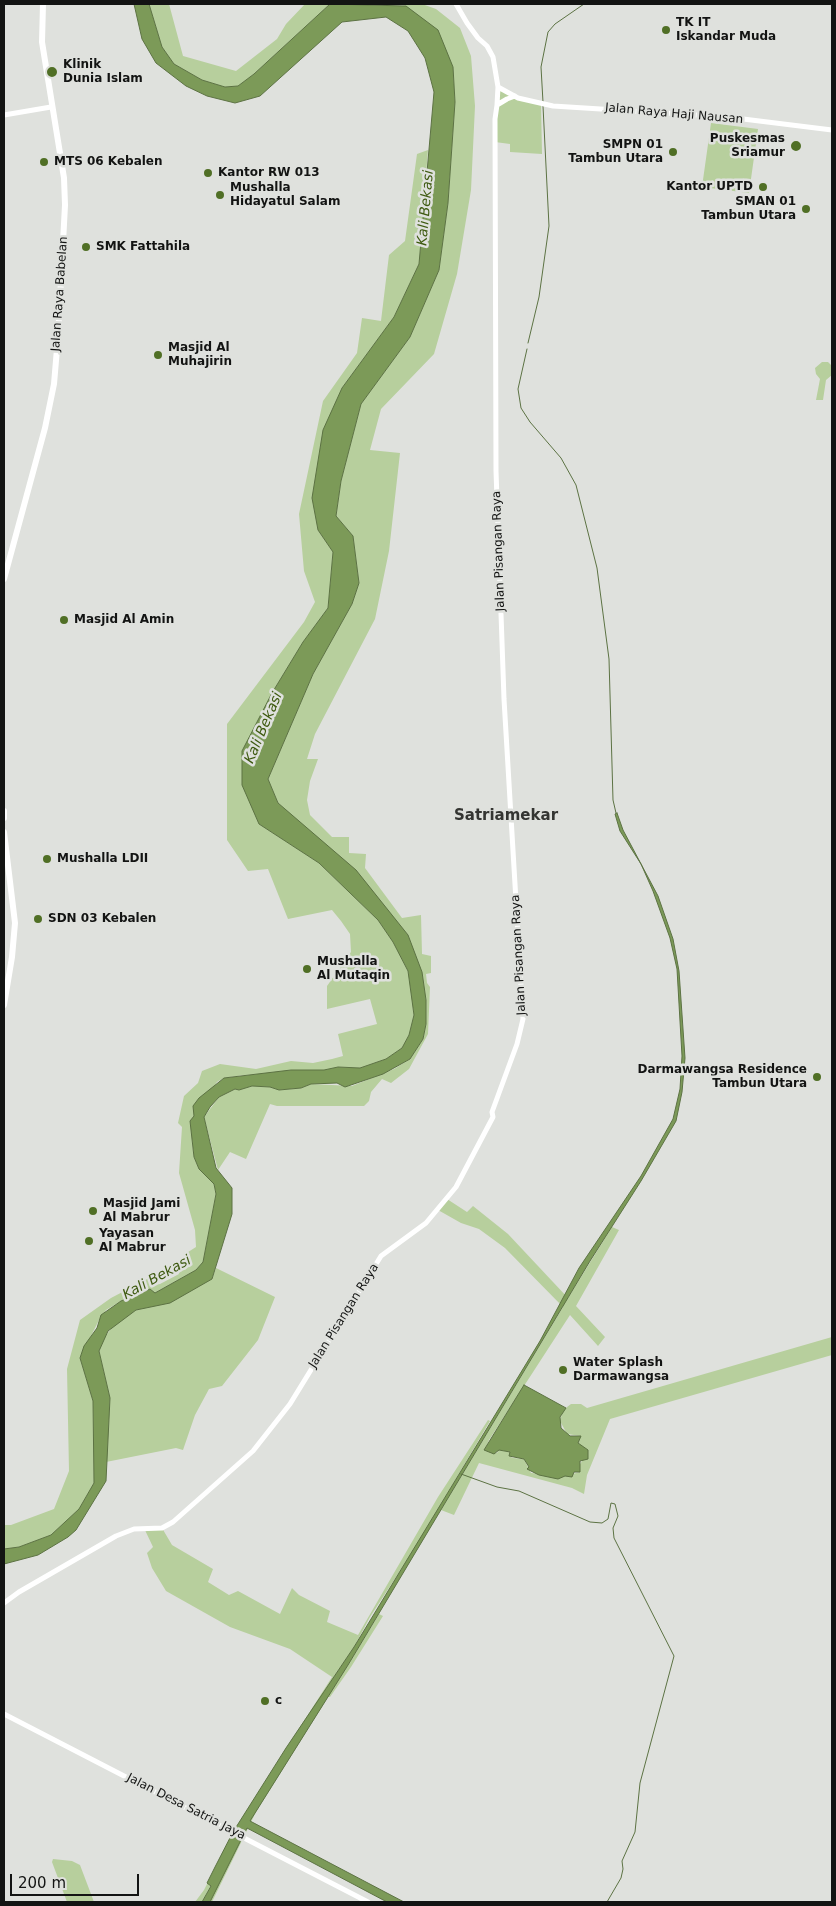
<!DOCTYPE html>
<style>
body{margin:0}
#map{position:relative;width:836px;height:1906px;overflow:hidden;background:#dfe1dd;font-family:"DejaVu Sans",sans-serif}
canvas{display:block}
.frame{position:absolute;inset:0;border:5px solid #131413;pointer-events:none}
.scale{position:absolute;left:10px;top:1874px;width:129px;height:22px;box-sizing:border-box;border:2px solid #131413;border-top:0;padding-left:6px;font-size:15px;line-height:18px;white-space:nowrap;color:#131413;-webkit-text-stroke:4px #dfe1dd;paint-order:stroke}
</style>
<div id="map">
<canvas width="836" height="1906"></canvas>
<div class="frame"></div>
<div class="scale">200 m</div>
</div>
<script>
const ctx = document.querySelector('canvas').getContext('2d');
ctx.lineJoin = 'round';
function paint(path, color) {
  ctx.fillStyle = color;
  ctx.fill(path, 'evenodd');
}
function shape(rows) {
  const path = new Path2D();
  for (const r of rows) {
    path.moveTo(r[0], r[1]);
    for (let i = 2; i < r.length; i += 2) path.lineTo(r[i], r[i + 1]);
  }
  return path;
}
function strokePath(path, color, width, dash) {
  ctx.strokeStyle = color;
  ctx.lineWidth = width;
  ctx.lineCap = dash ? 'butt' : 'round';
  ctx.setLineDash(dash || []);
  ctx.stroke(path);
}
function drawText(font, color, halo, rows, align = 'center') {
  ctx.font = font + ' "DejaVu Sans",sans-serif';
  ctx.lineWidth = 5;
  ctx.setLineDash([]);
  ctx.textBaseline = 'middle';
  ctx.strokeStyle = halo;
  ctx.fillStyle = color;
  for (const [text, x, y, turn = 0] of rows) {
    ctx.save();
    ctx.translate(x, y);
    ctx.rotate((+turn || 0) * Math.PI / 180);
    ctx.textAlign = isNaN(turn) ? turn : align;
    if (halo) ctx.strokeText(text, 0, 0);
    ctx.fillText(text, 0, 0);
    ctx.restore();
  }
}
const green = shape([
 [149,4,169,4,183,56,236,71,277,39,286,24,305,4,330,4,254,74,238,86,225,87,202,80,174,64,162,47],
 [398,4,422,4,436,9,460,28,471,56,475,106,471,190,457,274,434,354,381,409,370,450,400,453,389,551,375,619,315,734,307,759,318,759,310,781,307,800,310,815,332,837,349,837,349,853,366,854,365,868,402,918,421,915,422,954,431,956,431,973,426,974,427,983,430,987,428,1034,409,1069,391,1083,382,1079,371,1092,369,1101,364,1106,277,1106,270,1104,246,1159,230,1152,218,1170,204,1117,219,1097,235,1089,239,1090,252,1086,270,1087,280,1090,301,1088,311,1084,352,1086,394,1069,410,1059,423,1039,426,1024,426,1000,408,935,278,803,268,779,313,674,352,604,359,583,353,536,336,516,341,481,361,404,410,337,439,270,448,203,455,102,453,67,406,6],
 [498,87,518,98,541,104,542,154,510,152,510,144,495,142],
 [711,123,758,129,749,193,702,187],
 [428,150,419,264,394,317,342,388,318,530,333,552,328,608,303,642,272,693,242,751,259,824,319,863,378,920,393,942,408,971,412,991,414,1015,409,1035,402,1048,386,1059,360,1068,338,1067,324,1070,291,1070,276,1074,244,1075,224,1078,217,1082,194,1116,192,1141,194,1157,199,1169,214,1184,216,1194,203,1262,196,1270,155,1293,150,1289,121,1301,106,1310,99,1320,80,1358,93,1401,94,1483,79,1509,51,1535,19,1547,4,1549,4,1525,11,1525,54,1509,69,1471,67,1369,80,1320,111,1298,151,1277,151,1286,160,1284,179,1274,175,1265,187,1259,185,1254,196,1247,195,1230,179,1173,182,1127,178,1123,184,1096,198,1083,202,1071,220,1064,256,1069,291,1061,313,1063,332,1059,343,1056,338,1034,377,1024,370,999,327,1009,327,986,351,952,350,934,341,921,332,910,288,919,268,869,248,871,227,840,227,724,304,622,315,602,304,571,299,514,323,401,357,353,362,318,381,321,389,255,405,241,417,154],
 [822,362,828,362,832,366,832,375,826,380,823,400,816,400,820,379,816,374,815,368],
 [447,1199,467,1212,473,1206,508,1234,568,1298,612,1227,619,1230,576,1306,605,1337,598,1346,570,1315,489,1440,485,1450,497,1453,499,1450,510,1452,509,1456,513,1458,524,1459,531,1473,565,1476,580,1472,579,1466,582,1461,583,1448,578,1443,581,1436,567,1434,560,1421,563,1410,571,1404,581,1404,587,1408,832,1337,832,1355,610,1419,587,1475,584,1494,572,1488,479,1463,454,1515,441,1510,563,1307,505,1248,479,1229,461,1223,438,1210],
 [216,1268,275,1297,258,1340,222,1386,209,1389,195,1415,183,1450,176,1448,106,1462,110,1398,99,1351,103,1339,115,1324,136,1310,151,1306,212,1279],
 [488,1420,490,1421,417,1545,370,1617,354,1647,323,1693,348,1665,379,1614,383,1616,351,1667,330,1697,328,1697,256,1812,212,1902,210,1902,216,1888,211,1885,202,1902,195,1902,204,1890,233,1832,332,1677,290,1649,230,1627,166,1591,152,1568,147,1553,153,1547,144,1528,162,1528,172,1545,213,1569,208,1582,229,1595,238,1591,280,1614,292,1588,299,1595,330,1611,327,1622,358,1635,438,1497],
 [53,1859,72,1861,80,1865,94,1902,67,1902,52,1862]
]);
const water = shape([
 [134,4,149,4,162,47,174,64,202,80,225,87,238,86,254,74,330,4,406,6,438,30,453,67,455,102,448,203,439,270,410,337,361,404,341,481,336,516,353,536,359,583,352,604,313,674,268,779,278,803,356,870,408,935,422,972,426,1000,426,1024,423,1039,410,1059,383,1074,345,1087,337,1083,311,1084,301,1088,279,1090,270,1087,252,1086,239,1090,235,1089,219,1097,210,1107,204,1117,216,1168,232,1188,232,1214,212,1279,170,1303,136,1310,108,1331,99,1351,110,1398,106,1481,76,1530,68,1537,38,1555,4,1564,4,1549,19,1547,51,1535,79,1509,94,1483,93,1401,80,1358,84,1346,97,1328,101,1315,121,1301,150,1289,155,1293,196,1270,203,1262,216,1194,214,1184,199,1169,194,1157,190,1121,194,1116,193,1106,199,1098,224,1078,291,1070,324,1070,338,1067,360,1068,386,1059,402,1048,409,1035,414,1015,408,971,393,942,378,920,319,863,259,824,242,785,242,751,272,693,303,642,328,608,333,552,318,530,312,498,323,430,342,388,394,317,419,264,434,92,425,58,408,31,386,17,342,22,260,96,235,103,207,96,186,86,156,63,142,39,134,4],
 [617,813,623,830,658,896,673,939,679,971,685,1058,682,1092,676,1121,641,1181,590,1261,348,1665,250,1821,404,1902,387,1902,247,1828,210,1902,202,1902,211,1886,207,1883,215,1867,233,1832,286,1748,354,1647,540,1341,579,1268,641,1176,673,1119,680,1089,682,1056,677,969,670,938,653,891,641,864,620,831,615,814,617,813],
 [524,1385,566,1408,560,1417,561,1428,570,1436,581,1436,578,1443,588,1450,588,1459,580,1461,580,1472,574,1472,572,1477,565,1476,558,1479,539,1475,527,1469,529,1467,524,1459,509,1456,510,1452,499,1450,494,1454,484,1450,524,1385]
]);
const stream = shape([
 [543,102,541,67,548,32,555,24,584,4],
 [528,343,539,297,549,226,543,106],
 [527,349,518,389,521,408,530,422,561,458,576,485,597,568,609,659,613,800,616,813],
 [461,1474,497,1487,519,1491,590,1522,602,1523,608,1519,611,1503,615,1504,618,1516,613,1528,614,1538,674,1656,640,1783,635,1832,622,1861,623,1869,621,1878,607,1902]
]);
const minor = shape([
 [456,4,467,23,478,38,487,46,493,57,498,87,497,105],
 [498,87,518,98,553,106,727,117,832,130],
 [4,115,51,107],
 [4,1603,19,1592,116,1536,134,1529,162,1528,173,1522,253,1451,290,1404,381,1256,426,1223,456,1187,493,1117,492,1112,517,1044,523,1019,504,699,496,471,495,119,497,105,507,99,515,96],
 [4,1714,368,1902]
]);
const major = shape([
 [4,579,45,428,54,384,58,337,65,205,64,178,42,42,43,4],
 [4,811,4,818],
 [4,832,15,923,12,957,4,1005]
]);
const markers = [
 [666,30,5,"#506f25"],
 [52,72,6,"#506f25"],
 [796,146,6,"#506f25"],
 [673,152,5,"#506f25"],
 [44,162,5,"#506f25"],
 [208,173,5,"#506f25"],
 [763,187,5,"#506f25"],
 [220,195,5,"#506f25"],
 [806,209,5,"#506f25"],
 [86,247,5,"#506f25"],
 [158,355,5,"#506f25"],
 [64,620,5,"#506f25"],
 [47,859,5,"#506f25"],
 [38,919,5,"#506f25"],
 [307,969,5,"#506f25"],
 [817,1077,5,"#506f25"],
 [93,1211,5,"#506f25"],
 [89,1241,5,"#506f25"],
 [563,1370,5,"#506f25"],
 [265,1701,5,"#506f25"]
];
const poiNames = [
 ["TK IT",676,23],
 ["Iskandar Muda",676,37],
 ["Klinik",63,65],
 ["Dunia Islam",63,79],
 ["Puskesmas",785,139,"right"],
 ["Sriamur",785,153,"right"],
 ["SMPN 01",663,145,"right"],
 ["Tambun Utara",663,159,"right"],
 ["MTS 06 Kebalen",54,162],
 ["Kantor RW 013",218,173],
 ["Kantor UPTD",753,187,"right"],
 ["Mushalla",230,188],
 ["Hidayatul Salam",230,202],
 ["SMAN 01",796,202,"right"],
 ["Tambun Utara",796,216,"right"],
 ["SMK Fattahila",96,247],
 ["Masjid Al",168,348],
 ["Muhajirin",168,362],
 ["Masjid Al Amin",74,620],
 ["Mushalla LDII",57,859],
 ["SDN 03 Kebalen",48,919],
 ["Mushalla",317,962],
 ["Al Mutaqin",317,976],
 ["Darmawangsa Residence",807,1070,"right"],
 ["Tambun Utara",807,1084,"right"],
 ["Masjid Jami",103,1204],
 ["Al Mabrur",103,1218],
 ["Yayasan",99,1234],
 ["Al Mabrur",99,1248],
 ["Water Splash",573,1363],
 ["Darmawangsa",573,1377],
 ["c",275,1701]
];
const streetNames = [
 ["Jalan Raya Haji Nausan",674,114,5],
 ["Jalan Raya Babelan",60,294,-86],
 ["Jalan Pisangan Raya",499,551,-92],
 ["Jalan Pisangan Raya",519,955,-93],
 ["Jalan Pisangan Raya",344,1316,-58],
 ["Jalan Desa Satria Jaya",186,1807,27]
];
const waterNames = [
 ["Kali Bekasi",426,208,-85],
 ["Kali Bekasi",264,728,-67],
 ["Kali Bekasi",157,1278,-29]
];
const quarterNames = [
 ["Satriamekar",506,816]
];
paint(green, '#b7cf9d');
paint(water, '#7c9a58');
strokePath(water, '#5c7243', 1);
strokePath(stream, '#5c7243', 1);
strokePath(minor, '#fff', 5);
strokePath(major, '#fff', 6);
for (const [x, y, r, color] of markers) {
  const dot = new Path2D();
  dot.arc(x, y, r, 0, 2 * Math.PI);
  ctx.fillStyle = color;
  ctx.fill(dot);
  strokePath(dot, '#dfe1dd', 2);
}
drawText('bold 12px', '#131413', '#dfe1dd', poiNames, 'left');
drawText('12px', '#131413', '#dfe1dd', streetNames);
drawText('italic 14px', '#3e5a10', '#dfe1dd', waterNames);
drawText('bold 15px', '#343532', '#dfe1dd', quarterNames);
</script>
